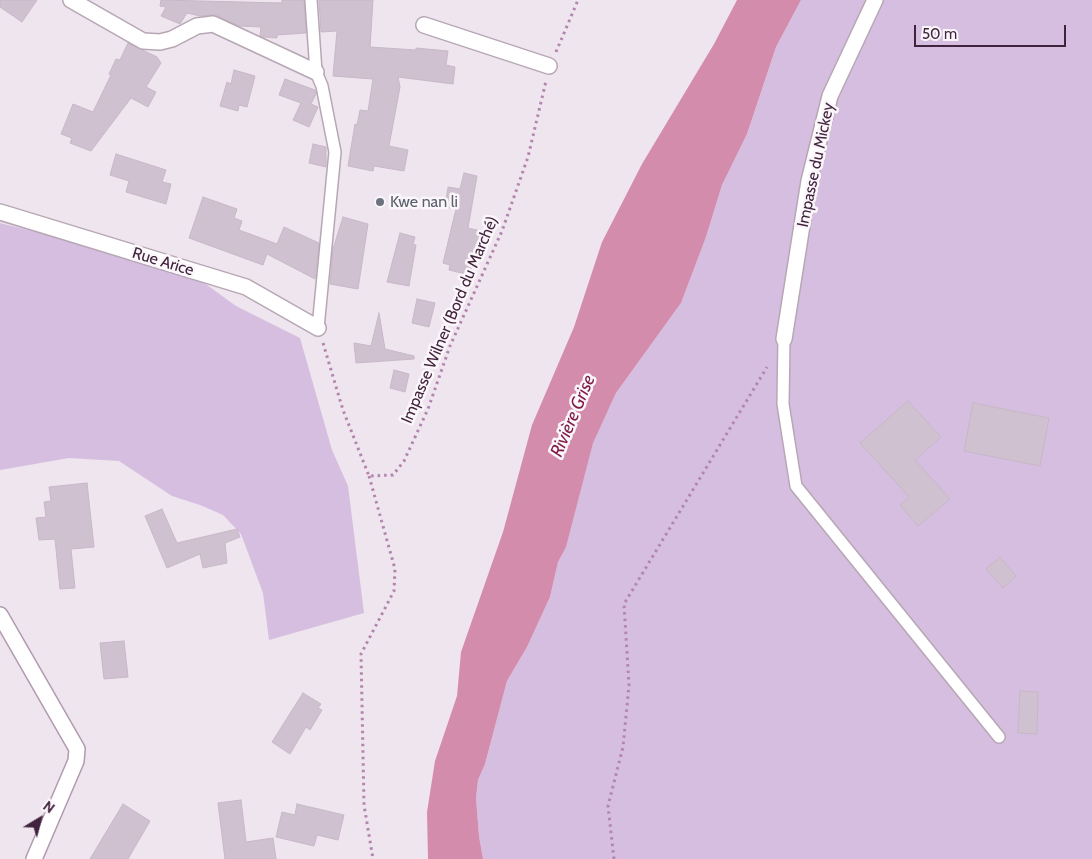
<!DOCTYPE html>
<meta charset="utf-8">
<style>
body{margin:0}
#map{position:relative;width:1092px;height:859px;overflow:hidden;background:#eee5ee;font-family:Cabin,sans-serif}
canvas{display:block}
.north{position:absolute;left:15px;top:794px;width:50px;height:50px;-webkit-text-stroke:4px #faf6fa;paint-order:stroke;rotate:37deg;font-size:14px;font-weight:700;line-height:20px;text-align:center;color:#41233d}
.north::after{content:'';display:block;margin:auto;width:18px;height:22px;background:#41233d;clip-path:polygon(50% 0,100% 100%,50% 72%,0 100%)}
.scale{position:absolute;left:914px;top:25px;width:152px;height:22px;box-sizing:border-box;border:2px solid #41233d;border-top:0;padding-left:6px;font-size:15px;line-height:18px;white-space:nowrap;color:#41233d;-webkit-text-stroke:4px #faf6fa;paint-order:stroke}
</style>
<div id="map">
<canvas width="1092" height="859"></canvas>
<div class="north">N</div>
<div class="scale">50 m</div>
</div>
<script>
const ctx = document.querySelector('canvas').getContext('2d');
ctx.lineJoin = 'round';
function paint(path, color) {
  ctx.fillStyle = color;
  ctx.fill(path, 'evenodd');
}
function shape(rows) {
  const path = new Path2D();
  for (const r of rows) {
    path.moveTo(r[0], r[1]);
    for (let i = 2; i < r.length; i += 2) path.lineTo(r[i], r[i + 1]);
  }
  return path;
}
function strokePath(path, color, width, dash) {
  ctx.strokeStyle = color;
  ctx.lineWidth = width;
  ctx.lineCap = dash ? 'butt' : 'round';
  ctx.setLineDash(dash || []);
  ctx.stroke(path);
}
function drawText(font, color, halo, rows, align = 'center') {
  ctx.font = font + ' Cabin,sans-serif';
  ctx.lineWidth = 5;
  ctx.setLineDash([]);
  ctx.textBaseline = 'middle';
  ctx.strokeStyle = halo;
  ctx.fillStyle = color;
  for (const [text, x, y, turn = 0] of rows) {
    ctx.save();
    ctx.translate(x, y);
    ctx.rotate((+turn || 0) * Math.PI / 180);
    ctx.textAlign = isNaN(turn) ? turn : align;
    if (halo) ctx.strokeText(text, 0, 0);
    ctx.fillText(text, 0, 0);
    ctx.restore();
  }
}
const green = shape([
 [801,0,1092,0,1092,859,483,859,479,836,476,798,478,780,485,764,507,681,527,647,550,597,558,562,566,546,593,442,616,393,681,303,706,237,722,185,747,134,776,47],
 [0,223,175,267,207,285,236,306,300,338,332,450,348,486,364,613,269,640,263,593,241,534,223,515,200,505,172,496,119,461,69,458,0,470]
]);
const water = shape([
 [737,0,801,0,776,47,747,134,722,185,706,237,681,303,616,393,593,443,566,547,558,562,550,597,527,647,507,681,485,764,478,780,476,798,479,836,483,859,428,859,427,812,435,761,457,696,461,652,503,532,532,425,574,327,602,242,642,164,714,44]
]);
const building = shape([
 [0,0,37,0,22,22,0,7,0,0],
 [161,0,282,3,282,0,304,0,306,33,277,35,277,38,263,37,260,36,261,27,239,26,216,15,200,16,187,13,180,24,161,16,166,7,160,6,161,0],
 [319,0,373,0,370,47,416,50,416,48,448,51,446,65,455,67,453,84,398,77,400,87,389,146,408,150,404,171,374,166,373,171,348,166,355,124,357,125,360,110,368,111,373,79,333,76,337,31,321,32,319,0],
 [128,43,157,57,161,63,146,87,156,92,148,107,131,98,91,151,70,143,72,138,61,134,73,104,93,112,111,75,109,74,116,59,120,60,128,43],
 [234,70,255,76,247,107,239,105,238,111,220,106,227,82,231,84,234,70],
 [285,79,315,90,316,94,311,104,318,107,309,127,293,120,301,103,279,95,285,79],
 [313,144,326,147,326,167,309,163,313,144],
 [116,154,166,170,162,182,171,184,166,204,126,192,129,181,110,175,116,154],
 [464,173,477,176,468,228,485,232,480,253,475,252,470,275,449,270,450,265,443,263,456,209,445,207,448,187,460,189,464,173],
 [203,197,237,209,234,218,242,221,239,230,277,244,284,227,319,243,315,279,267,254,263,265,189,238,203,197],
 [343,217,368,224,358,289,330,284,333,249,343,217],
 [400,233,415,237,413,244,416,245,409,286,387,282,400,233],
 [417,299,435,303,429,327,412,323,417,299],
 [379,313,385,349,414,356,414,359,356,363,354,343,371,346,379,313],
 [394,370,409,374,405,392,390,388,394,370],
 [908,401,941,437,915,460,950,499,918,526,900,505,909,497,860,443,908,401],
 [973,403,1049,418,1040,466,964,451,973,403],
 [87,483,94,547,71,549,75,588,60,589,55,539,39,540,36,518,46,517,44,502,51,501,49,487,87,483],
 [162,509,177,543,237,529,240,537,225,543,227,563,203,568,200,554,167,568,145,516,162,509],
 [1000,557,1016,576,1003,588,986,569,1000,557],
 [124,641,128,677,104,679,100,643,124,641],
 [1020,691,1038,692,1037,734,1018,733,1020,691],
 [303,693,321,704,318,708,322,710,310,730,306,727,290,754,272,742,303,693],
 [241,800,246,842,273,838,276,859,225,859,218,803,241,800],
 [123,804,150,821,128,859,90,859,123,804],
 [297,804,344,815,338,840,317,835,314,846,276,837,282,812,295,815,297,804]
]);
const path = shape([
 [556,52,578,0],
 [323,343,343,410,369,476,393,475,404,461,428,409,450,346,502,231,528,157,546,81],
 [369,476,395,569,394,591,361,654,364,805,373,859],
 [614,859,608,806,623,747,629,685,624,604,767,367]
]);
const lane = shape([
 [311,0,316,72,322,86,335,152,318,328],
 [784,339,783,404,796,486,999,737]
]);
const street = shape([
 [71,0,143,41,160,42,172,39,197,26,213,24,316,72],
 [424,25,549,66],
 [0,212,246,287,318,328],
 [784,339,809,181,830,96,875,0]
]);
const secondary = shape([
 [0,615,77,749,76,761,34,859]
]);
const markers = [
 [380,202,5,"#6b7280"]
];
const streetNames = [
 ["Impasse du Mickey",816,165,-78],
 ["Rue Arice",163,262,17],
 ["Impasse Wilner (Bord du Marché)",450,320,-67]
];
const worshipNames = [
 ["Kwe nan li",390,202]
];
const waterNames = [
 ["Rivière Grise",573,416,-67]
];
paint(green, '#d5bee0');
paint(water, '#d48cac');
paint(building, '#cfc1cf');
strokePath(building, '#c8b7c8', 1);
strokePath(lane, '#b7a7b5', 14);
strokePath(street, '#b7a7b5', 18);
strokePath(secondary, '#b29ab0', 18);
strokePath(path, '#b385ae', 3, [2.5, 4]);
strokePath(lane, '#fff', 11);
strokePath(street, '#fff', 15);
strokePath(secondary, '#fff', 15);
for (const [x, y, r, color] of markers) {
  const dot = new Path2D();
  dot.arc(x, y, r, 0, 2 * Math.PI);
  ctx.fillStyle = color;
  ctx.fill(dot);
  strokePath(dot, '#faf6fa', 2);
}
drawText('16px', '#41233d', '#faf6fa', streetNames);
drawText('16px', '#5b616d', '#faf6fa', worshipNames, 'left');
drawText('italic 18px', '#7f1b46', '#faf6fa', waterNames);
</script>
